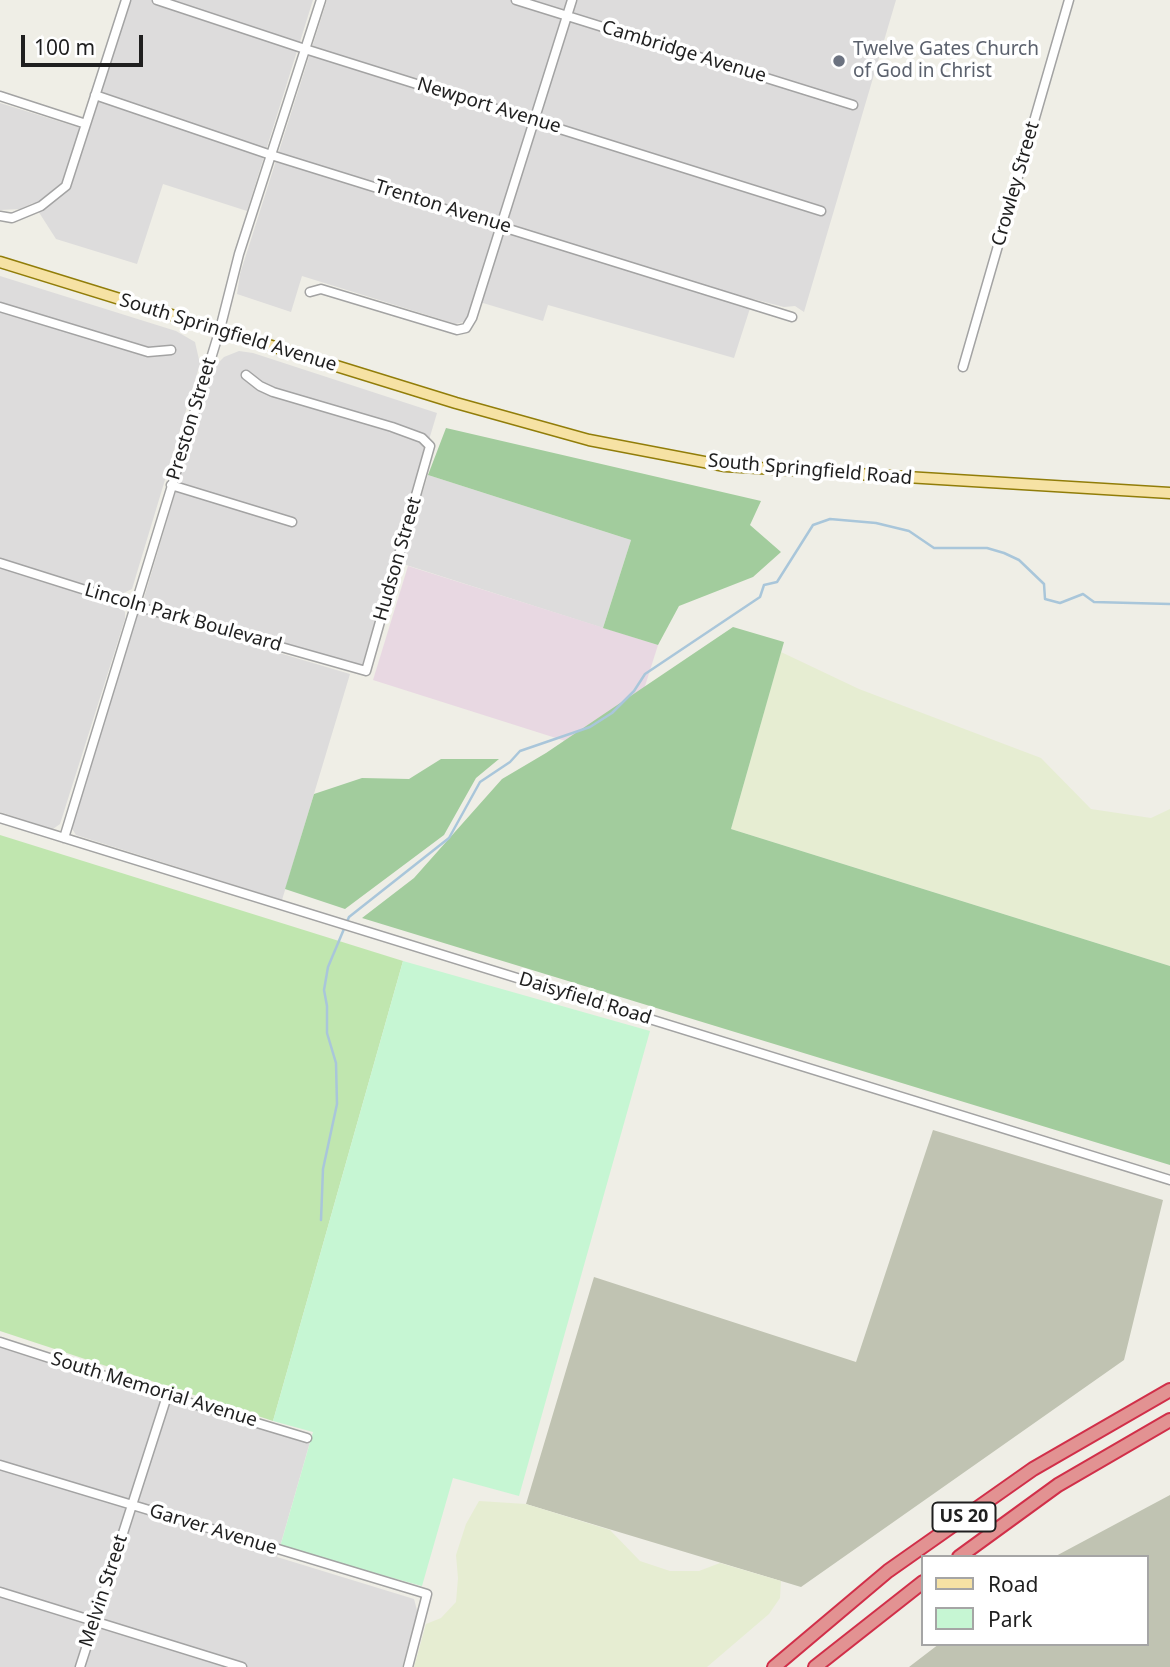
<!DOCTYPE html>
<style>
body{margin:0}
#map{position:relative;width:1170px;height:1667px;overflow:hidden;background:#efeee6;font-family:"Noto Sans",sans-serif}
canvas{display:block}
.legend{position:absolute;left:921px;top:1555px;width:228px;height:91px;box-sizing:border-box;background:#fff;border:2px solid #a5a5a5;margin:0;padding:9px 12px;list-style:none;font-size:21px;color:#1f1f1f}
.legend li{display:flex;align-items:center;gap:14px;height:35px}
.legend b{width:35px;border:2px solid #a5a5a5}
.scale{position:absolute;left:21px;top:35px;width:122px;height:32px;box-sizing:border-box;border:4px solid #1f1f1f;border-top:0;padding-left:9px;font-size:21px;line-height:24px;white-space:nowrap;color:#1f1f1f;-webkit-text-stroke:5px #fff;paint-order:stroke}
</style>
<div id="map">
<canvas width="1170" height="1667"></canvas>
<ul class="legend">
<li><b style="height:9px;background:#f6e2a4"></b>Road</li>
<li><b style="height:19px;background:#c6f6d3"></b>Park</li>
</ul>
<div class="scale">100 m</div>
</div>
<script>
const ctx = document.querySelector('canvas').getContext('2d');
ctx.lineJoin = 'round';
function paint(path, color) {
  ctx.fillStyle = color;
  ctx.fill(path, 'evenodd');
}
function shape(rows) {
  const path = new Path2D();
  for (const r of rows) {
    path.moveTo(r[0], r[1]);
    for (let i = 2; i < r.length; i += 2) path.lineTo(r[i], r[i + 1]);
  }
  return path;
}
function strokePath(path, color, width, dash) {
  ctx.strokeStyle = color;
  ctx.lineWidth = width;
  ctx.lineCap = dash ? 'butt' : 'round';
  ctx.setLineDash(dash || []);
  ctx.stroke(path);
}
function drawText(font, color, halo, rows, align = 'center') {
  ctx.font = font + ' "Noto Sans",sans-serif';
  ctx.lineWidth = 7;
  ctx.setLineDash([]);
  ctx.textBaseline = 'middle';
  ctx.strokeStyle = halo;
  ctx.fillStyle = color;
  for (const [text, x, y, turn = 0] of rows) {
    ctx.save();
    ctx.translate(x, y);
    ctx.rotate((+turn || 0) * Math.PI / 180);
    ctx.textAlign = isNaN(turn) ? turn : align;
    if (halo) ctx.strokeText(text, 0, 0);
    ctx.fillText(text, 0, 0);
    ctx.restore();
  }
}
const residential = shape([
 [126,0,313,0,247,211,163,184,137,264,56,239,33,203,20,209,0,210,0,103,87,130],
 [327,0,896,0,804,312,795,306,784,307,753,299,734,358,548,305,543,321,473,300,466,321,456,324,302,276,291,312,237,294,240,274],
 [0,276,176,331,195,342,200,364,132,589,119,595,119,605,125,612,125,619,60,824,53,829,0,812],
 [239,351,253,353,437,413,362,665,357,666,148,604,144,598,212,369,224,357],
 [428,475,631,540,603,628,400,563],
 [141,612,350,674,282,900,76,835,71,827,135,615],
 [0,1346,310,1442,277,1557,414,1599,418,1614,402,1667,0,1667]
]);
const industrial = shape([
 [408,566,658,645,622,759,373,680]
]);
const construction = shape([
 [933,1130,1163,1200,1124,1360,801,1587,526,1504,594,1277,856,1362],
 [1170,1495,1170,1667,909,1667,939,1644,1147,1644,1147,1557,1054,1557]
]);
const farmland = shape([
 [781,652,859,689,1041,758,1091,809,1151,818,1170,809,1170,966,731,829],
 [479,1501,526,1504,610,1530,640,1561,670,1571,699,1571,720,1563,781,1581,780,1598,769,1614,707,1667,414,1667,426,1624,441,1618,456,1602,458,1578,456,1555,466,1524]
]);
const grass = shape([
 [0,835,403,961,273,1421,0,1331]
]);
const forest = shape([
 [446,428,761,501,750,525,781,552,753,577,679,606,658,645,603,628,631,540,428,475],
 [733,627,784,642,731,829,1170,966,1170,1165,362,918,414,878,502,779,546,753],
 [441,759,499,759,476,778,444,835,345,909,285,889,314,794,362,778,409,779]
]);
const park = shape([
 [403,961,650,1031,519,1496,453,1478,422,1586,280,1547,313,1432,273,1421]
]);
const stream = shape([
 [321,1220,323,1169,337,1104,336,1063,327,1033,327,1006,324,990,328,967,349,917,449,838,480,782,510,762,520,751,590,727,612,713,634,691,645,674,760,597,764,585,777,582,813,525,830,519,876,523,909,531,934,548,987,548,1004,553,1019,560,1044,584,1045,599,1060,603,1083,594,1094,602,1170,604]
]);
const minor = shape([
 [157,0,305,49,821,211],
 [516,0,853,105],
 [95,95,271,155,792,317],
 [0,96,86,124],
 [0,216,12,218,41,206,66,186,126,0],
 [310,292,321,289,457,330,466,328,472,318,572,0],
 [0,307,148,352,171,350],
 [963,367,1069,0],
 [171,485,292,522],
 [0,563,136,606,366,671,430,446,422,438,392,427,273,392,260,386,246,375],
 [0,818,1170,1180],
 [64,838,220,329,239,254,321,0],
 [0,1342,167,1396,307,1438],
 [0,1465,427,1594,408,1667],
 [0,1592,242,1667],
 [80,1667,167,1396]
]);
const major = shape([
 [0,262,456,403,589,440,725,466,1170,493]
]);
const highway = shape([
 [959,1557,1058,1485,1170,1420],
 [774,1667,888,1571,1033,1469,1170,1390],
 [815,1667,923,1582]
]);
const markers = [
 [839,61,7,"#6b7280"]
];
const shields = [
 [964,1517,63]
];
const shieldNames = [
 ["US 20",964,1517]
];
const worshipNames = [
 ["Twelve Gates Church",853,50],
 ["of God in Christ",853,72]
];
const streetNames = [
 ["Cambridge Avenue",684,52,17],
 ["Newport Avenue",489,106,17],
 ["Crowley Street",1016,184,-74],
 ["Trenton Avenue",443,207,17],
 ["South Springfield Avenue",228,333,17],
 ["Preston Street",192,419,-73],
 ["South Springfield Road",810,470,5],
 ["Hudson Street",398,559,-74],
 ["Lincoln Park Boulevard",183,618,16],
 ["Daisyfield Road",585,999,17],
 ["South Memorial Avenue",154,1390,17],
 ["Garver Avenue",213,1530,17],
 ["Melvin Street",104,1591,-72]
];
paint(residential, '#dddcdc');
paint(industrial, '#e8d8e2');
paint(construction, '#c0c3b2');
paint(farmland, '#e6edd2');
paint(grass, '#c0e6af');
paint(forest, '#a2cc9d');
paint(park, '#c6f6d3');
strokePath(stream, '#a9c6da', 2.5);
strokePath(minor, '#a3a3a3', 11);
strokePath(major, '#917d09', 13);
strokePath(highway, '#d12f49', 16);
strokePath(minor, '#fff', 8);
strokePath(major, '#f6e2a4', 10);
strokePath(highway, '#e29292', 12);
for (const [x, y, r, color] of markers) {
  const dot = new Path2D();
  dot.arc(x, y, r, 0, 2 * Math.PI);
  ctx.fillStyle = color;
  ctx.fill(dot);
  strokePath(dot, '#fff', 2.5);
}
for (const [x, y, w] of shields) {
  const box = new Path2D();
  box.roundRect(x - w / 2, y - 14.5, w, 29, 5);
  ctx.fillStyle = '#fff';
  ctx.fill(box);
  strokePath(box, '#1f1f1f', 2);
}
drawText('bold 18px', '#1f1f1f', null, shieldNames);
drawText('19px', '#5b616d', '#fff', worshipNames, 'left');
drawText('19px', '#1f1f1f', '#fff', streetNames);
</script>
